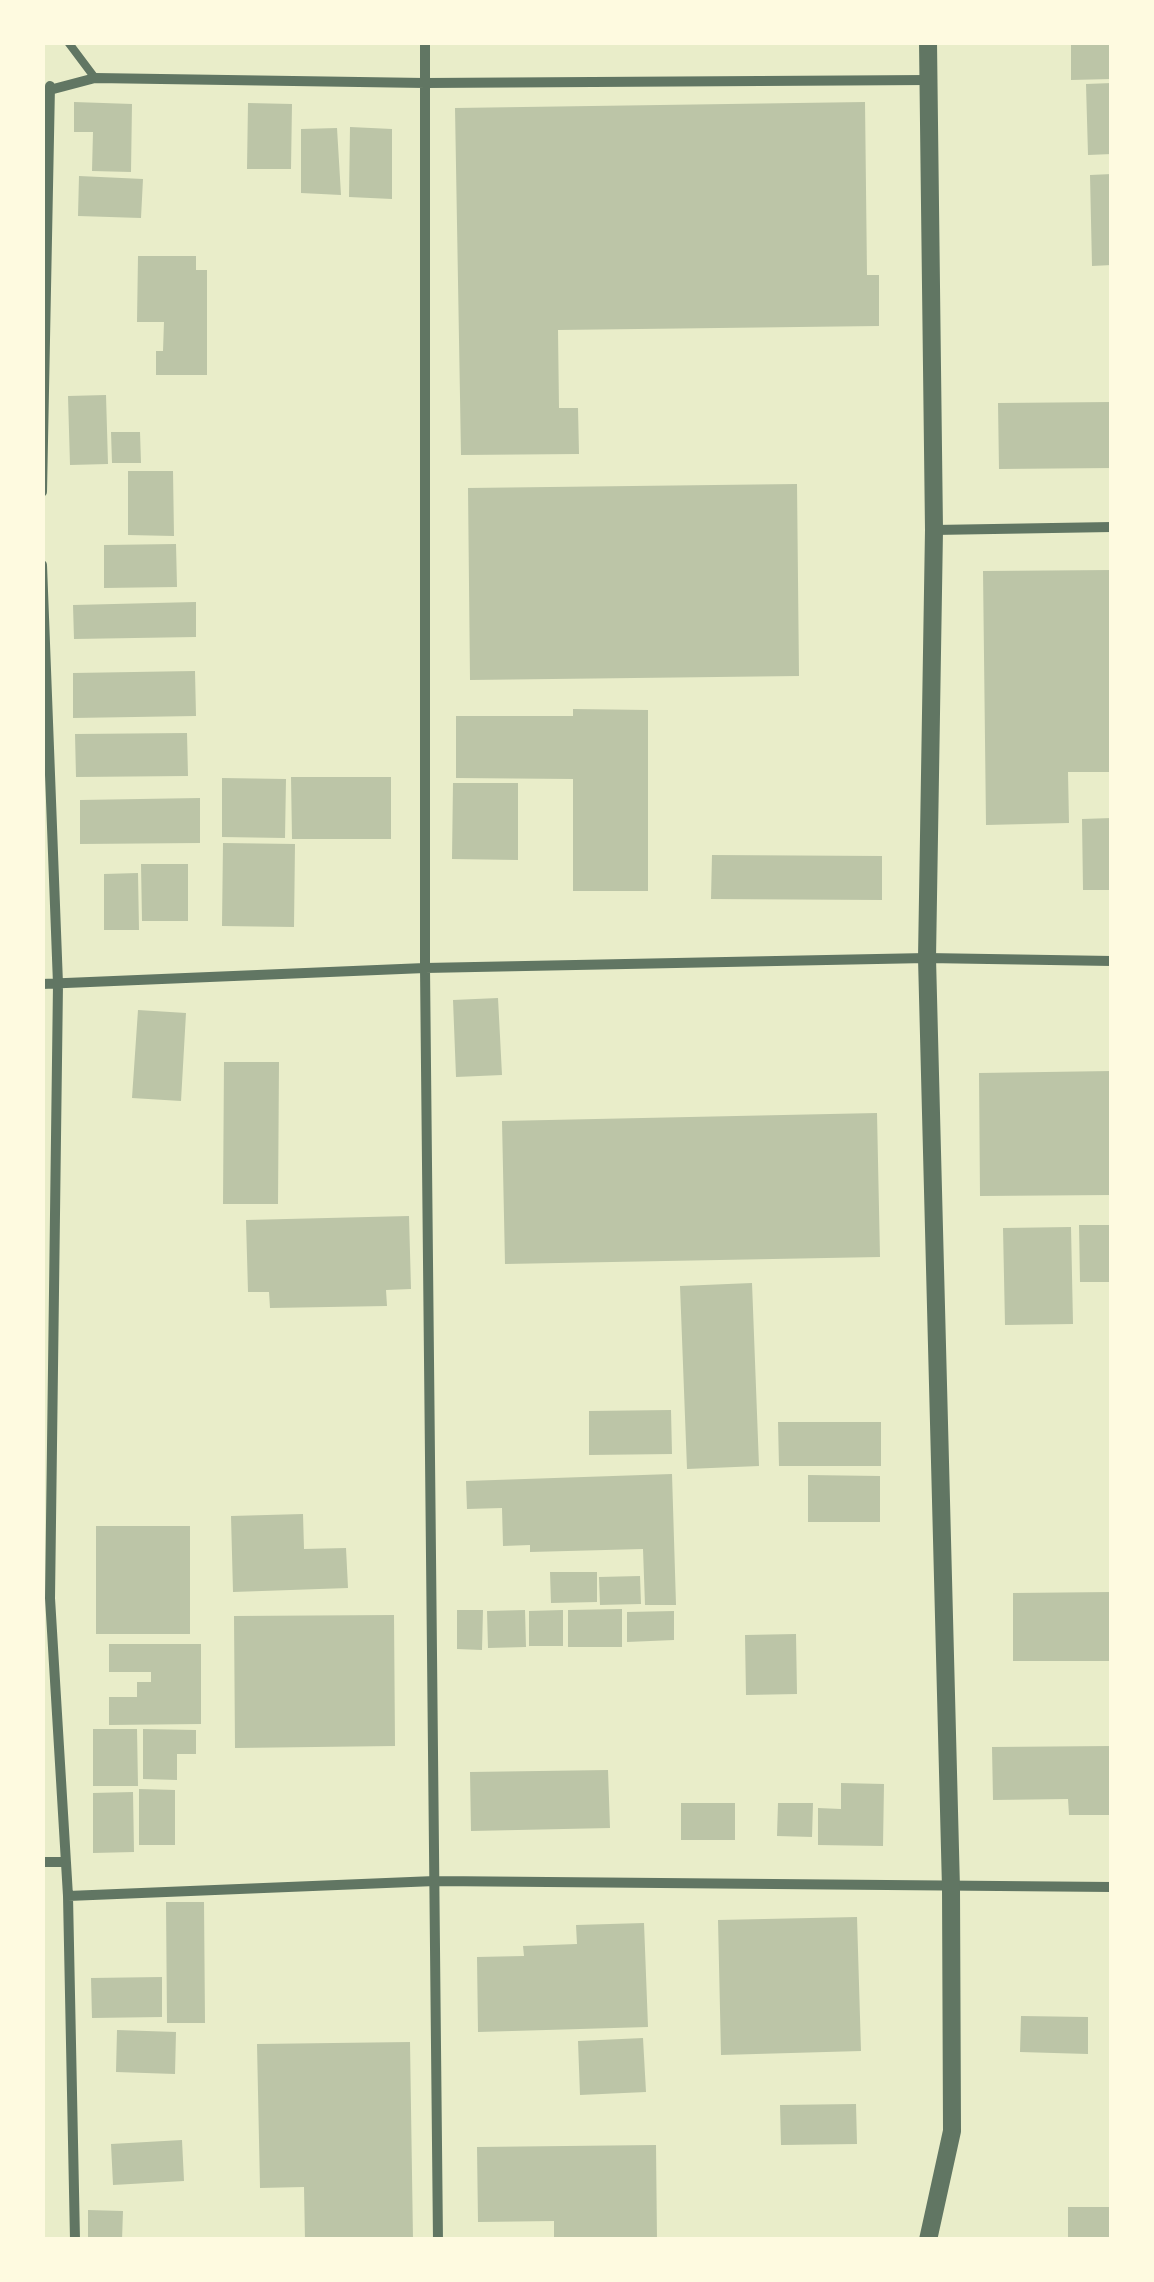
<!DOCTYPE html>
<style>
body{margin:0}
#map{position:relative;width:1154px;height:2282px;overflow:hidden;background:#e9edc9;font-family:Signika,sans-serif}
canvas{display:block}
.frame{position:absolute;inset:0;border:45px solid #fefae0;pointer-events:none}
</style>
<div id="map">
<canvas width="1154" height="2282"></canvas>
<div class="frame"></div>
</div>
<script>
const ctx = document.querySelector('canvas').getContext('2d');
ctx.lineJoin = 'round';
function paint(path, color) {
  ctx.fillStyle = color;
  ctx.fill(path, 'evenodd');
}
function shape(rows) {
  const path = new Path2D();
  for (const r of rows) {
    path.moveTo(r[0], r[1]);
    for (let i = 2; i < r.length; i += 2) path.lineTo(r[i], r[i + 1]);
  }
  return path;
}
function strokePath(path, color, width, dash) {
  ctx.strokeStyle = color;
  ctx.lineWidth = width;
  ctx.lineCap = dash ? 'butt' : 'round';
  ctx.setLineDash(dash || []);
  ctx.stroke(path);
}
const building = shape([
 [1071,42,1112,42,1112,79,1071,80],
 [1112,83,1112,154,1088,155,1086,84],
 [74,102,132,104,131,172,92,171,93,132,74,132],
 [865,102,867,275,879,275,879,326,558,330,559,408,578,408,579,454,461,455,455,108],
 [248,103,292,104,291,169,247,169],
 [350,127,392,129,392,199,349,197],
 [337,128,341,195,301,193,301,129],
 [1112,174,1112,265,1092,266,1090,175],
 [79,176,143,179,141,218,78,216],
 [138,256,196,256,196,270,207,270,207,375,156,375,156,351,163,351,164,322,137,322],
 [106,395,108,464,70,465,68,396],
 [1112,402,1112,468,999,469,998,403],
 [111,432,140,432,141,463,112,463],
 [128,471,173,471,174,536,128,535],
 [797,484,799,676,470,680,468,488],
 [176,544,177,587,104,588,104,545],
 [1112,570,1112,772,1068,772,1069,823,986,825,983,571],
 [196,602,196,637,74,639,73,605],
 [195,671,196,716,73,718,73,673],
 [573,709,648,710,648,891,573,891,573,779,456,778,456,716,573,716],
 [187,733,188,776,76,777,75,734],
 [291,777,391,777,391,839,292,839],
 [222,778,286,779,285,838,222,837],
 [453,783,518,783,518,860,452,859],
 [200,798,200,843,80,844,80,800],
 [1112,818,1112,890,1083,890,1082,819],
 [223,843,295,844,294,927,222,926],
 [712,855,882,856,882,900,711,899],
 [141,864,188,864,188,921,142,921],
 [138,873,139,930,104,930,104,874],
 [498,998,502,1075,456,1077,453,1000],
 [138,1010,186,1013,181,1101,132,1098],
 [224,1062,279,1062,278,1204,223,1204],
 [1112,1071,1112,1195,980,1196,979,1073],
 [877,1113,880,1257,505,1264,502,1121],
 [409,1216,411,1289,386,1290,387,1306,270,1308,269,1292,248,1292,246,1220],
 [1079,1225,1112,1225,1112,1282,1080,1282],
 [1071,1227,1073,1324,1005,1325,1003,1228],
 [752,1283,759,1466,687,1469,680,1286],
 [671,1410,672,1454,589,1455,589,1411],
 [778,1422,881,1422,881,1466,779,1466],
 [672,1474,676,1605,645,1605,643,1549,530,1552,530,1545,503,1546,502,1508,467,1509,466,1481],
 [808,1475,880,1476,880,1522,808,1522],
 [303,1514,304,1549,346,1548,348,1588,233,1592,231,1516],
 [96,1526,190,1526,190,1634,96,1634],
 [550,1572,597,1572,597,1602,551,1603],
 [640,1576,641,1604,600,1605,599,1577],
 [1112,1592,1112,1661,1013,1661,1013,1593],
 [622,1609,622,1647,568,1647,568,1610],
 [457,1610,483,1610,482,1650,457,1649],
 [525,1610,526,1647,488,1648,487,1611],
 [563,1610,563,1646,529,1646,529,1611],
 [674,1611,674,1640,627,1642,627,1612],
 [394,1615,395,1746,235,1748,234,1616],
 [796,1634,797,1694,746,1695,745,1635],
 [109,1644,201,1644,201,1724,109,1725,109,1697,137,1697,137,1682,151,1682,151,1672,109,1672],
 [93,1729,137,1729,138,1786,93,1786],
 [143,1729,196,1730,196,1754,177,1754,177,1780,143,1779],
 [1112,1746,1112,1815,1069,1815,1068,1799,993,1800,992,1747],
 [608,1770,610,1828,471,1831,470,1772],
 [841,1783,884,1784,883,1846,818,1845,818,1808,841,1809],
 [139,1789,175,1790,175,1845,139,1845],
 [133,1792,134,1852,93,1853,93,1793],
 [681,1803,735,1803,735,1840,681,1840],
 [778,1803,813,1803,812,1837,777,1836],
 [166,1902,204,1902,205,2023,167,2023],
 [857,1917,861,2051,721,2055,718,1920],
 [644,1923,648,2027,478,2032,477,1957,524,1956,523,1946,577,1944,576,1925],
 [162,1977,162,2017,92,2018,91,1978],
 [1021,2016,1088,2017,1088,2054,1020,2052],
 [117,2030,176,2032,175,2074,116,2072],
 [643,2038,646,2092,580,2095,578,2041],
 [410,2042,413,2240,305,2240,304,2187,260,2188,257,2044],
 [856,2104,857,2144,781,2145,780,2105],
 [182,2140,184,2181,113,2185,111,2144],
 [656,2145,657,2240,554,2240,554,2221,478,2222,477,2147],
 [1068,2207,1112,2207,1112,2240,1068,2240],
 [88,2210,123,2211,122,2240,88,2240]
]);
const service = shape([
 [68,42,95,78]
]);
const minor = shape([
 [425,42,425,968,438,2240],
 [42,92,95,78,425,83,928,80],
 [42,492,50,86],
 [934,530,1112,527],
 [42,565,58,984,50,1598,68,1896,75,2240],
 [42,984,425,968,927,958,1112,961],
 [42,1862,66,1862],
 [68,1896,435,1881,1112,1887]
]);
const tertiary = shape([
 [928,2240,952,2131,951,1888,927,958,934,530,928,42]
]);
paint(building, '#bcc5a7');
strokePath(service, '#617663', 8);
strokePath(minor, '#617663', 10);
strokePath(tertiary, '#617663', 18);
</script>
